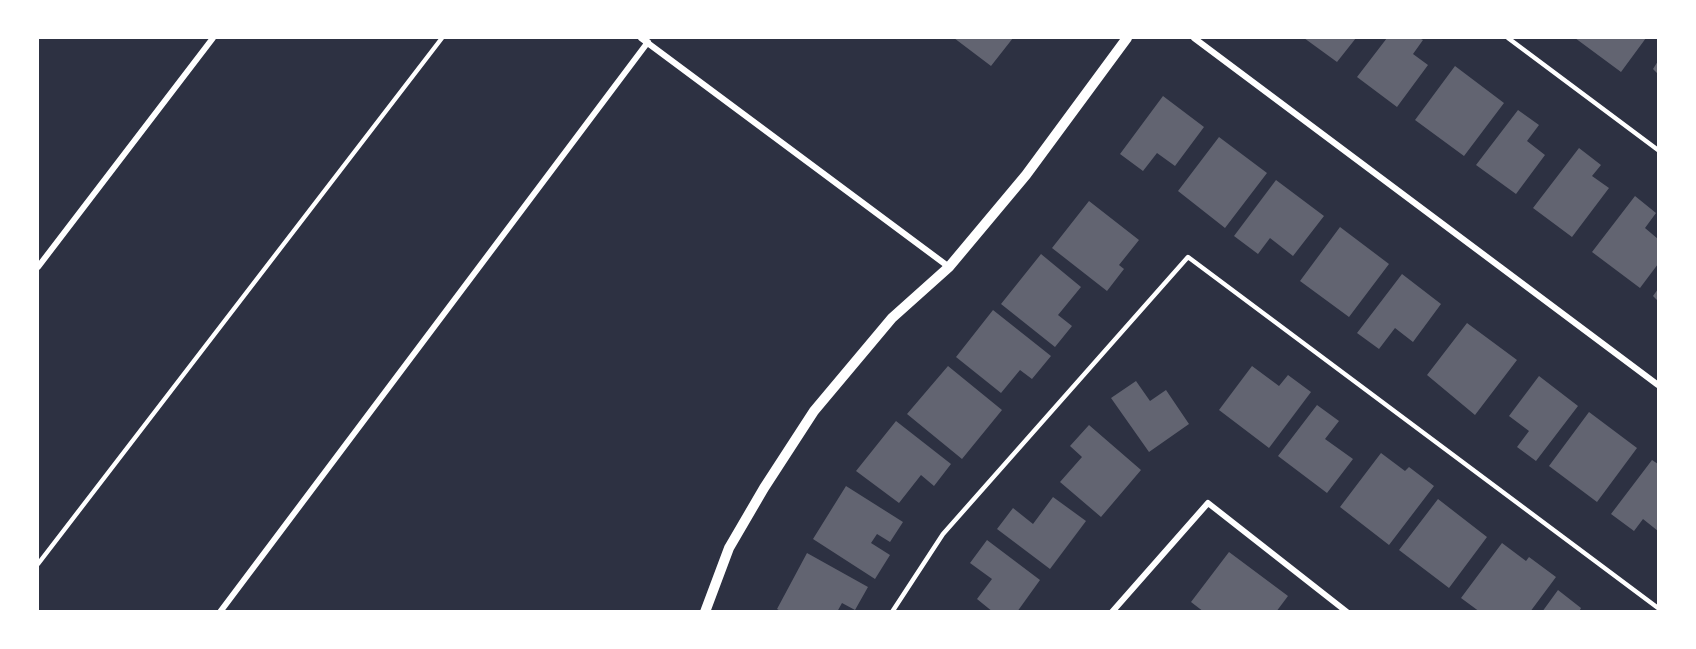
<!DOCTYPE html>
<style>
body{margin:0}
#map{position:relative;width:1696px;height:649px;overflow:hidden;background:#2d3142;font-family:Poppins,sans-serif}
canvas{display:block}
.frame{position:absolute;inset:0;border:39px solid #fff;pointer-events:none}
</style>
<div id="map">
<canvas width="1696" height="649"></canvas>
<div class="frame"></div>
</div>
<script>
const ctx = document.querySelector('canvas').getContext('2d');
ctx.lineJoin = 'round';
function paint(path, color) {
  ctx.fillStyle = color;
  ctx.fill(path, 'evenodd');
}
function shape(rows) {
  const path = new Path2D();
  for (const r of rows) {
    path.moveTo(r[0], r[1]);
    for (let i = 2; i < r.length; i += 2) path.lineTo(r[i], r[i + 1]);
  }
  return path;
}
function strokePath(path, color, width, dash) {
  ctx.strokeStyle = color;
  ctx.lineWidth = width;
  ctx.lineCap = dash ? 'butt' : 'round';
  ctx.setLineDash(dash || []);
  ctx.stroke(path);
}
const building = shape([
 [954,38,1013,38,991,66],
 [1304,38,1356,38,1337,62],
 [1387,38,1419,38,1423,40,1413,54,1428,65,1397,107,1357,77],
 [1575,38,1646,38,1621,72],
 [1658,61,1658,74,1653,69],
 [1455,66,1504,103,1464,156,1415,120],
 [1163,96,1204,127,1175,166,1157,153,1143,171,1120,154],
 [1518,110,1539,125,1527,141,1545,155,1516,194,1476,165],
 [1219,137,1267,173,1225,228,1178,191],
 [1579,148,1601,165,1592,176,1609,188,1572,237,1533,208],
 [1276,180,1324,216,1293,256,1270,238,1258,254,1234,236],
 [1635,196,1656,213,1645,228,1658,239,1658,264,1640,288,1592,252],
 [1089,201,1139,240,1119,265,1124,269,1107,291,1052,248],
 [1340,227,1389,264,1349,317,1300,281],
 [1041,254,1081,287,1058,315,1072,326,1055,347,1001,304],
 [1402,274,1441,304,1413,342,1395,328,1379,349,1357,333],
 [1658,289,1658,301,1653,296],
 [993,310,1051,356,1032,379,1020,370,1001,393,956,357],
 [1467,323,1517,360,1475,415,1427,375],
 [948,366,1002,410,962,459,907,414],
 [1252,366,1279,386,1288,375,1311,392,1269,448,1219,410],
 [1539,376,1578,406,1536,461,1517,447,1529,431,1509,416],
 [1136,381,1150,401,1166,390,1189,424,1149,452,1111,398],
 [1317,405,1339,421,1325,439,1353,459,1327,493,1278,456],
 [1589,412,1637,448,1597,502,1549,466],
 [896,421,951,464,934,486,921,475,899,503,856,471],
 [1089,425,1141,470,1101,517,1060,482,1082,457,1070,446],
 [1381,453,1405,471,1409,467,1434,486,1389,545,1340,507],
 [1652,460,1658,464,1658,531,1643,519,1634,531,1611,514],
 [846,486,903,522,890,542,877,534,871,543,890,555,875,579,813,539],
 [1053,497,1086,521,1050,569,997,529,1013,508,1033,524],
 [1438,499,1487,537,1449,588,1399,550],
 [987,540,1040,580,1017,612,993,612,977,599,992,579,970,563],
 [1502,543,1526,561,1529,557,1556,577,1530,612,1480,612,1461,598],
 [1229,552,1288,596,1276,612,1204,612,1191,602],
 [807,553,868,587,855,610,842,603,837,612,782,612,777,609],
 [1558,590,1581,608,1579,612,1542,612]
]);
const service = shape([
 [1508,38,1658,150],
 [38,564,442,38],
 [892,612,943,534,1188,257,1658,608]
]);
const minor = shape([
 [641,38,949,267],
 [1194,38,1658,385],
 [38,267,213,38],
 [220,612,648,42],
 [1112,612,1208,503,1347,612]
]);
const tertiary = shape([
 [705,612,729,548,764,488,814,411,892,318,949,267,1026,175,1127,38]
]);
paint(building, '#626471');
strokePath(service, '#fff', 4.5);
strokePath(minor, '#fff', 6);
strokePath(tertiary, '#fff', 10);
</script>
